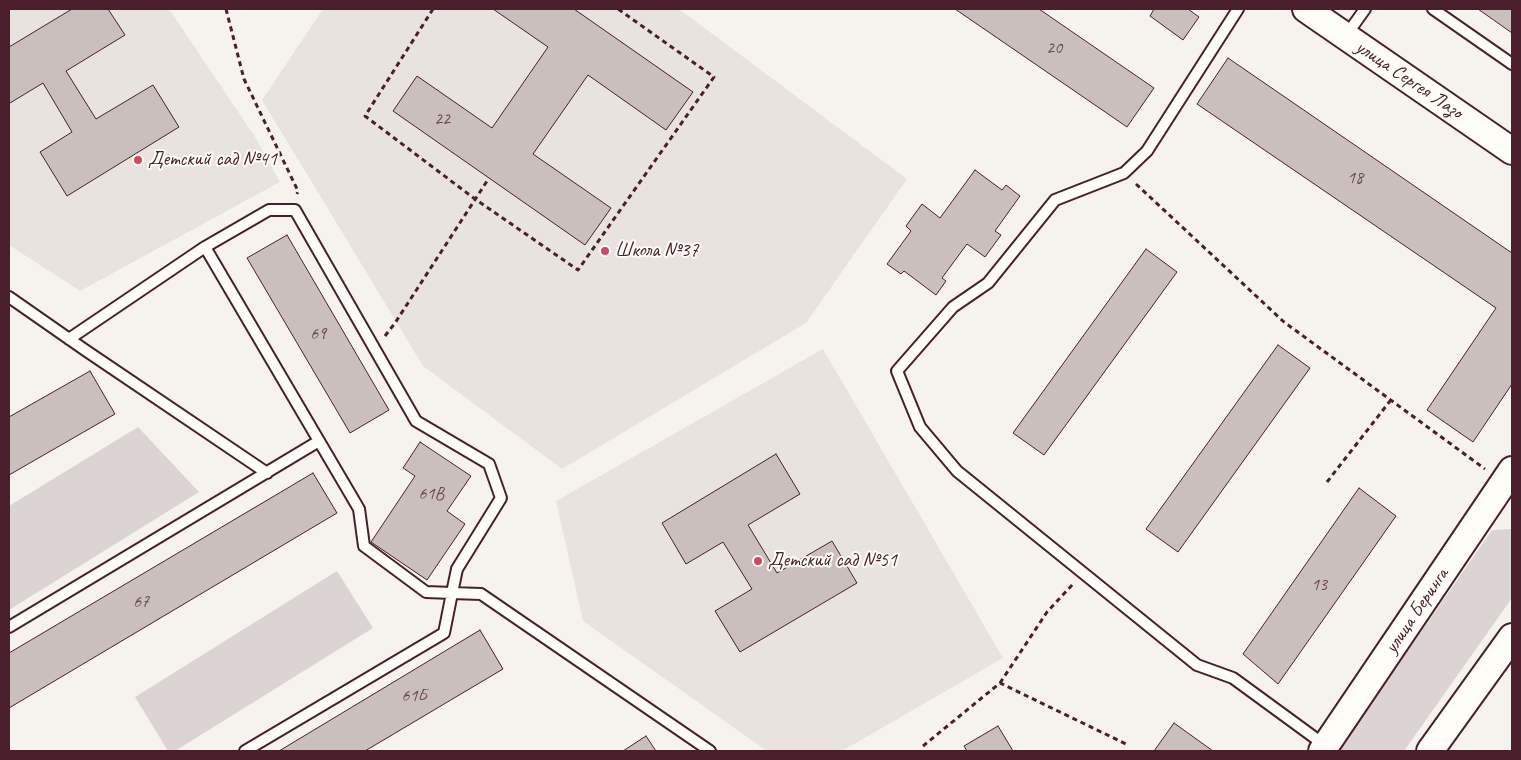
<!DOCTYPE html>
<meta charset="utf-8">
<style>
body{margin:0}
#map{position:relative;width:1521px;height:760px;overflow:hidden;background:#f6f3ef;font-family:Caveat,sans-serif}
canvas{display:block}
.frame{position:absolute;inset:0;border:10px solid #4a1f2b;pointer-events:none}
</style>
<div id="map">
<canvas width="1521" height="760"></canvas>
<div class="frame"></div>
</div>
<script>
const ctx = document.querySelector('canvas').getContext('2d');
ctx.lineJoin = 'round';
function paint(path, color) {
  ctx.fillStyle = color;
  ctx.fill(path, 'evenodd');
}
function shape(rows) {
  const path = new Path2D();
  for (const r of rows) {
    path.moveTo(r[0], r[1]);
    for (let i = 2; i < r.length; i += 2) path.lineTo(r[i], r[i + 1]);
  }
  return path;
}
function strokePath(path, color, width, dash) {
  ctx.strokeStyle = color;
  ctx.lineWidth = width;
  ctx.lineCap = dash ? 'butt' : 'round';
  ctx.setLineDash(dash || []);
  ctx.stroke(path);
}
function drawText(font, color, halo, rows, align = 'center') {
  ctx.font = font + ' Caveat,sans-serif';
  ctx.lineWidth = 4;
  ctx.setLineDash([]);
  ctx.textBaseline = 'middle';
  ctx.strokeStyle = halo;
  ctx.fillStyle = color;
  for (const [text, x, y, turn = 0] of rows) {
    ctx.save();
    ctx.translate(x, y);
    ctx.rotate((+turn || 0) * Math.PI / 180);
    ctx.textAlign = isNaN(turn) ? turn : align;
    if (halo) ctx.strokeText(text, 0, 0);
    ctx.fillText(text, 0, 0);
    ctx.restore();
  }
}
const built = shape([
 [9,9,169,9,255,137,280,182,80,291,9,245],
 [323,9,679,9,907,179,806,323,562,469,423,366,262,100],
 [823,349,1003,658,842,751,767,751,583,621,556,501]
]);
const green = shape([
 [138,427,199,492,9,610,9,506],
 [1512,529,1512,598,1404,751,1338,751,1492,530],
 [337,571,373,628,175,751,168,751,135,697]
]);
const building = shape([
 [72,9,108,9,125,35,66,71,96,119,153,85,179,127,67,196,40,152,72,132,43,83,10,103,9,100,9,47,72,9],
 [493,9,574,9,693,92,666,130,588,75,533,154,611,208,585,245,393,111,417,76,492,128,548,47,493,9],
 [955,9,1039,9,1154,88,1127,127,955,9],
 [1154,9,1188,9,1199,17,1183,40,1150,16,1154,9],
 [1478,9,1512,9,1512,33,1478,9],
 [1228,58,1512,253,1512,384,1473,442,1427,410,1496,308,1197,104,1228,58],
 [975,170,1002,190,1006,185,1020,196,995,231,1001,235,985,257,967,244,942,278,946,281,936,295,904,271,901,274,887,264,911,231,906,226,922,204,940,218,975,170],
 [287,235,389,410,350,433,247,258,287,235],
 [1146,249,1177,272,1044,455,1013,433,1146,249],
 [1278,345,1310,368,1178,552,1146,529,1278,345],
 [90,371,115,414,9,475,9,417,90,371],
 [420,442,471,476,447,511,465,524,427,580,371,542,415,476,403,468,420,442],
 [776,454,800,494,748,525,777,573,832,541,857,583,740,652,715,611,752,589,723,542,686,564,662,523,776,454],
 [313,473,337,513,9,708,9,653,313,473],
 [1359,488,1396,516,1278,684,1243,654,1359,488],
 [480,630,503,669,365,751,279,751,480,630],
 [1174,723,1213,751,1154,751,1174,723],
 [998,726,1013,751,967,751,964,746,998,726],
 [646,736,656,751,623,751,646,736]
]);
const path = shape([
 [226,9,244,79,298,191,297,194],
 [433,9,365,116,475,199,578,270,714,77,618,9],
 [1136,184,1284,322,1485,469],
 [385,336,395,323,489,178],
 [1327,482,1390,401],
 [1000,683,1047,612,1073,584],
 [923,746,1000,683,1126,744]
]);
const service = shape([
 [1238,9,1147,151,1124,173,1055,200,988,283,953,307,897,371,920,427,957,471,1197,665,1233,678,1326,746],
 [1433,9,1512,64],
 [1345,37,1365,9],
 [9,297,85,350,267,473],
 [69,339,205,247],
 [9,627,319,441],
 [245,751,444,633,452,593,457,569,501,498,489,464,416,421,295,210,269,210,205,247,359,509,364,546,426,592,452,593,481,594,710,751]
]);
const tertiary = shape([
 [1306,9,1512,151],
 [1322,751,1512,470],
 [1430,751,1512,637]
]);
const markers = [
 [138,160,5,"#d1495b"],
 [605,251,5,"#d1495b"],
 [758,561,5,"#d1495b"]
];
const numberNames = [
 ["20",1054,48],
 ["22",442,119],
 ["18",1355,178],
 ["69",318,334],
 ["61В",431,494],
 ["13",1319,585],
 ["67",141,602],
 ["61Б",414,696]
];
const streetNames = [
 ["улица Сергея Лазо",1409,80,34],
 ["улица Беринга",1417,611,-56]
];
const poiNames = [
 ["Детский сад №41",148,160],
 ["Школа №37",615,251],
 ["Детский сад №51",768,561]
];
paint(built, '#e9e3e0');
paint(green, '#dcd4d2');
paint(building, '#cbbfbe');
strokePath(building, '#4a1f2b', 1);
strokePath(service, '#4a1f2b', 14);
strokePath(tertiary, '#4a1f2b', 30);
strokePath(path, '#4a1f2b', 3, [5, 4]);
strokePath(service, '#fdfcf7', 10);
strokePath(tertiary, '#fdfcf7', 26);
for (const [x, y, r, color] of markers) {
  const dot = new Path2D();
  dot.arc(x, y, r, 0, 2 * Math.PI);
  ctx.fillStyle = color;
  ctx.fill(dot);
  strokePath(dot, '#fdfcf7', 2);
}
drawText('18px', '#6a4750', null, numberNames);
drawText('20px', '#4a1f2b', '#fdfcf7', streetNames);
drawText('20px', '#4a1f2b', '#fdfcf7', poiNames, 'left');
</script>
